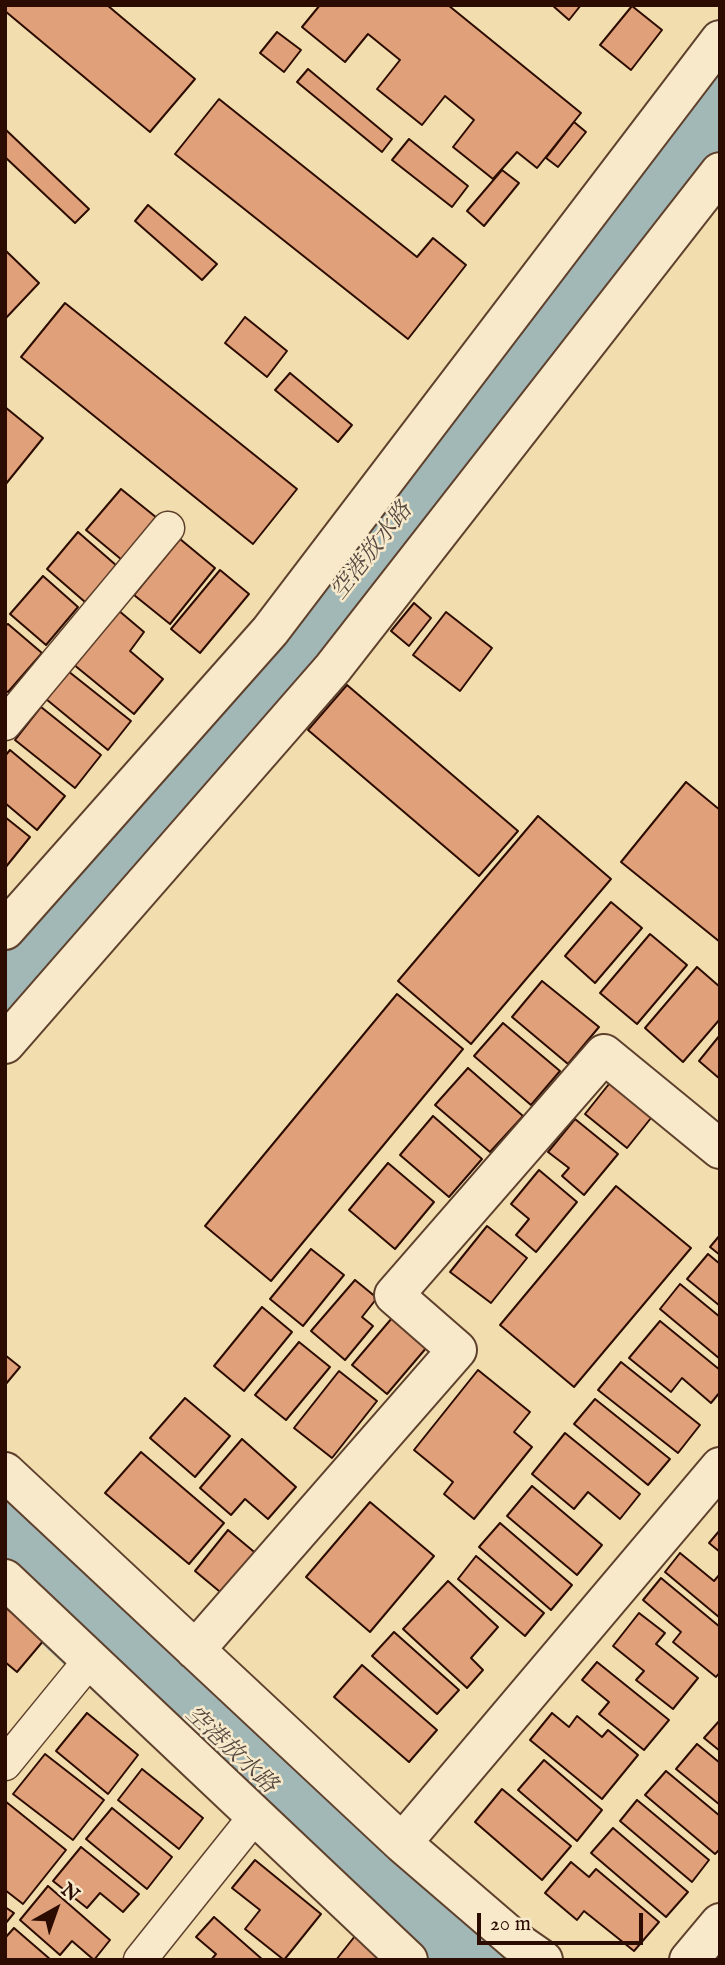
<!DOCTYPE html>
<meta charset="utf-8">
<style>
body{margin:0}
#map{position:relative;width:725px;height:1965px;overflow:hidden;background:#f2ddae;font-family:"IM FELL English",serif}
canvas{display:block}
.frame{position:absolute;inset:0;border:7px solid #2c0c00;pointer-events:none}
.north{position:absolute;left:21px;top:1874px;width:70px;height:70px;-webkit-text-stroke:5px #f7e9ca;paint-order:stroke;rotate:40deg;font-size:19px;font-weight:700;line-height:28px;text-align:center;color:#2c0c00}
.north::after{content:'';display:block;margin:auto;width:24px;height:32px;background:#2c0c00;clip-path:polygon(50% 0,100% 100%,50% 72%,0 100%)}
.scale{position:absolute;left:477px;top:1913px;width:166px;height:32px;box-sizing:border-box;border:4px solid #2c0c00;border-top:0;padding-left:9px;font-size:21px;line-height:24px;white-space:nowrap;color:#2c0c00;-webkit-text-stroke:5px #f7e9ca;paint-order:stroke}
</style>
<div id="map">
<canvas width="725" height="1965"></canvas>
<div class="frame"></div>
<div class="north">N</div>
<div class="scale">20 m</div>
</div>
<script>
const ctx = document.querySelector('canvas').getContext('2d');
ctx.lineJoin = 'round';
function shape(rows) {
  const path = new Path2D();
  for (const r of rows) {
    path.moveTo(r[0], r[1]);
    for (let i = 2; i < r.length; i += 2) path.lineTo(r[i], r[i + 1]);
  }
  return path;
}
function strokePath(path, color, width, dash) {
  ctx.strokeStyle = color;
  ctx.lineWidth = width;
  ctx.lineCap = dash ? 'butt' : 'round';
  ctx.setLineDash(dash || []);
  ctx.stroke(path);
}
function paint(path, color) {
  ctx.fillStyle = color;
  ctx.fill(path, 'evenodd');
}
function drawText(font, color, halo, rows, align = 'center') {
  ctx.font = font + ' "IM FELL English","Noto Serif JP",serif';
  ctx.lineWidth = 5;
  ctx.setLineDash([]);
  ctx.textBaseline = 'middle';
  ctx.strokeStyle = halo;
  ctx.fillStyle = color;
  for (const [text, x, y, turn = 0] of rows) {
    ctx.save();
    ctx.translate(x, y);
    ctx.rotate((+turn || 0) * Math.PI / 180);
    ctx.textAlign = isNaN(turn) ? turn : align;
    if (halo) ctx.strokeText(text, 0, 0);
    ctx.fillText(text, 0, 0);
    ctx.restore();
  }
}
const river = shape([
 [5,984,301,645,720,103],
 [5,1541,454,1960]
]);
const building = shape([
 [5,5,107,5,195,79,150,132,5,11,5,5],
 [320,5,448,5,581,113,537,168,517,152,493,179,453,147,474,120,445,96,422,125,377,89,400,60,368,34,345,62,302,27,320,5],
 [552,5,581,5,569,20,552,5],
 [632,6,662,30,631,70,600,45,632,6],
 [277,32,301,50,284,72,260,53,277,32],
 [308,69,392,139,382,152,297,82,308,69],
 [219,99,417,257,433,238,466,265,408,339,175,154,219,99],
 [574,122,586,132,558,167,546,158,574,122],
 [5,129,89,209,75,223,5,157,5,129],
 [409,139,468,186,452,207,392,160,409,139],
 [502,170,519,183,484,226,467,211,502,170],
 [148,205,217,264,202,280,135,221,148,205],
 [5,250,39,283,5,319,5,250],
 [65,303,297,489,253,544,21,357,65,303],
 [245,317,287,351,267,377,225,343,245,317],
 [290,373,352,425,338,442,275,390,290,373],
 [5,407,43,438,5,485,5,407],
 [121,489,157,518,122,560,86,530,121,489],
 [78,532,117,566,85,602,47,569,78,532],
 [180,539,215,568,170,624,134,595,180,539],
 [220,570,249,594,200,653,171,629,220,570],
 [43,576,78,607,46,645,10,614,43,576],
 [414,603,431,618,409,646,391,631,414,603],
 [118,610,144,632,130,651,163,679,134,714,73,664,118,610],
 [446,612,492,648,460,691,413,655,446,612],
 [8,624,42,653,8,692,5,690,5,626,8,624],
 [68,671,131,721,108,750,46,699,68,671],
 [347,685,518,831,479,876,308,730,347,685],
 [41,707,101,755,75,788,15,740,41,707],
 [10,750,65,796,37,830,5,803,5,756,10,750],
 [686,782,720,810,720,942,621,862,686,782],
 [538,816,611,879,471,1044,398,981,538,816],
 [5,817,30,837,5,868,5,817],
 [611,902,642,928,595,983,565,956,611,902],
 [650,934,687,965,637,1024,600,993,650,934],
 [697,967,720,987,720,1019,683,1062,645,1028,697,967],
 [542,981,599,1027,568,1064,512,1017,542,981],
 [397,994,463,1049,271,1281,205,1226,397,994],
 [503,1023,560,1071,531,1105,474,1056,503,1023],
 [720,1035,720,1079,699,1061,720,1035],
 [468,1068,523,1116,490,1152,435,1105,468,1068],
 [613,1079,655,1113,627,1148,585,1114,613,1079],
 [433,1116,482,1159,449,1197,400,1155,433,1116],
 [575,1119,618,1154,584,1195,562,1176,569,1168,548,1152,575,1119],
 [388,1163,434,1202,395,1249,349,1210,388,1163],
 [539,1170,577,1202,536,1252,516,1235,529,1219,511,1204,539,1170],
 [616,1186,691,1248,574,1387,500,1325,616,1186],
 [487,1226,527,1258,491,1303,450,1272,487,1226],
 [720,1235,720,1255,710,1247,720,1235],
 [311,1249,344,1275,303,1326,270,1299,311,1249],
 [708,1254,720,1264,720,1306,687,1279,708,1254],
 [355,1280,377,1298,362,1317,373,1326,345,1360,311,1331,355,1280],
 [680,1284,720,1317,720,1359,660,1309,680,1284],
 [262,1307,292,1332,244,1391,214,1366,262,1307],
 [392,1318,427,1347,387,1394,352,1365,392,1318],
 [660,1321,720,1370,720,1392,711,1403,682,1378,671,1392,629,1358,660,1321],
 [299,1342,330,1367,286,1420,255,1395,299,1342],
 [5,1355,20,1367,5,1385,5,1355],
 [621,1362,700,1425,678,1453,598,1390,621,1362],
 [478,1370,530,1412,514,1432,532,1447,474,1519,444,1494,453,1482,414,1450,478,1370],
 [339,1371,377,1401,332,1458,294,1428,339,1371],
 [185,1398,230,1436,195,1477,150,1438,185,1398],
 [595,1399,670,1459,648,1485,574,1424,595,1399],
 [565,1433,640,1494,620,1519,588,1492,574,1509,532,1474,565,1433],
 [242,1439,296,1487,268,1519,245,1499,231,1515,200,1488,242,1439],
 [141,1452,224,1523,189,1564,105,1493,141,1452],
 [532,1486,602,1545,577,1575,507,1516,532,1486],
 [370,1502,434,1556,370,1632,306,1577,370,1502],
 [500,1523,572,1585,551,1610,479,1547,500,1523],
 [228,1530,259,1556,225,1596,195,1571,228,1530],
 [720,1530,720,1552,709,1543,720,1530],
 [680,1553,714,1581,720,1574,720,1618,665,1572,680,1553],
 [476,1556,544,1613,525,1636,458,1579,476,1556],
 [661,1578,720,1627,720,1672,716,1677,673,1642,681,1632,643,1600,661,1578],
 [448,1581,498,1627,471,1658,483,1670,467,1688,403,1629,448,1581],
 [5,1607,44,1640,17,1672,5,1662,5,1607],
 [639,1613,665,1633,656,1644,698,1678,673,1709,636,1680,644,1671,613,1646,639,1613],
 [394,1632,459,1690,437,1714,372,1656,394,1632],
 [597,1662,669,1720,644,1750,599,1714,609,1702,582,1680,597,1662],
 [362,1665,437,1730,409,1762,334,1697,362,1665],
 [87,1713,138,1755,108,1794,56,1751,87,1713],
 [552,1713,569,1727,577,1716,602,1737,608,1730,638,1755,602,1799,530,1740,552,1713],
 [720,1720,720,1751,704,1738,720,1720],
 [697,1744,720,1763,720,1805,676,1769,697,1744],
 [45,1754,104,1800,73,1840,13,1794,45,1754],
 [544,1760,602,1810,577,1841,518,1790,544,1760],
 [142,1769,203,1818,179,1849,118,1800,142,1769],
 [666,1771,720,1816,720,1849,715,1854,645,1795,666,1771],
 [502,1789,571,1846,542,1880,475,1822,502,1789],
 [637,1800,709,1860,692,1882,620,1821,637,1800],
 [5,1801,66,1850,23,1904,5,1890,5,1801],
 [112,1808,172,1857,147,1889,86,1839,112,1808],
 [613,1828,688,1892,666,1917,591,1853,613,1828],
 [81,1847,139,1894,123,1912,100,1893,87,1908,53,1881,81,1847],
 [255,1860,321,1914,284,1960,245,1929,260,1910,232,1888,255,1860],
 [571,1862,589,1877,596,1869,659,1922,634,1951,584,1911,577,1920,545,1893,571,1862],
 [48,1886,110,1940,94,1960,72,1941,60,1955,20,1920,48,1886],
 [5,1907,14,1913,5,1924,5,1907],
 [214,1917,263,1960,211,1960,216,1954,196,1937,214,1917],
 [14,1928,51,1960,5,1960,5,1938,14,1928],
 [355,1936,384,1960,336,1960,355,1936]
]);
const service = shape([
 [5,724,168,528],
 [5,1764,90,1660],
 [140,1960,256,1815]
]);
const minor = shape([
 [5,930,270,631,720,40],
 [5,1044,333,668,720,172],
 [5,1472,402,1843,517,1942,543,1960],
 [5,1579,408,1960],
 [195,1650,457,1350,394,1295,604,1054,720,1149],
 [402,1843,720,1467],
 [689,1960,720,1923]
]);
const waterNames = [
 ["空港放水路",373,552,-52],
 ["空港放水路",230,1751,43]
];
strokePath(river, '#a2b8b7', 100);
paint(building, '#e0a079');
strokePath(building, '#2c0c00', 2);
strokePath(service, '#5e402c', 35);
strokePath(minor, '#5e402c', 42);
strokePath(service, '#f7e9ca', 32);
strokePath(minor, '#f7e9ca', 38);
drawText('italic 23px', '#554840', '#f7e9ca', waterNames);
</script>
